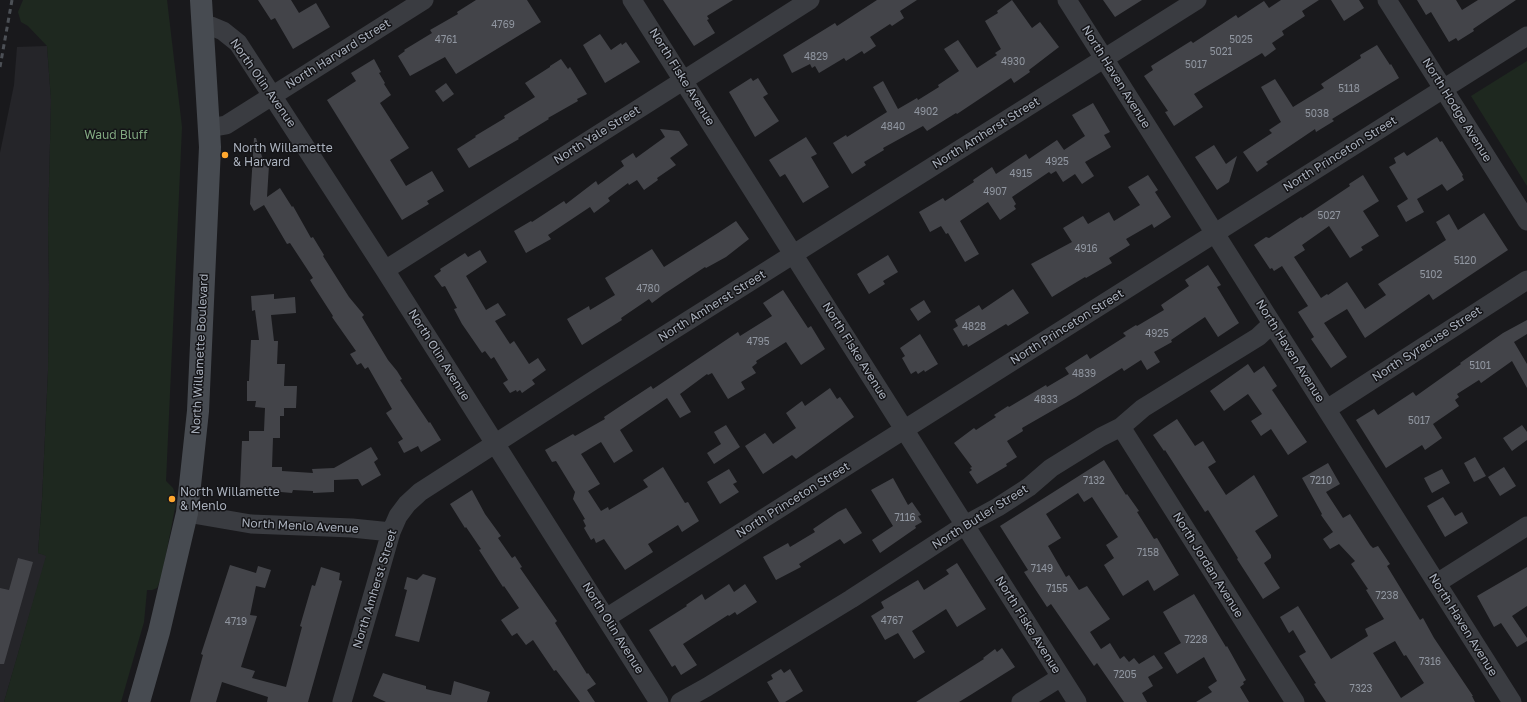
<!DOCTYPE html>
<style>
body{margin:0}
canvas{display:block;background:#19191c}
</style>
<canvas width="1527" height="702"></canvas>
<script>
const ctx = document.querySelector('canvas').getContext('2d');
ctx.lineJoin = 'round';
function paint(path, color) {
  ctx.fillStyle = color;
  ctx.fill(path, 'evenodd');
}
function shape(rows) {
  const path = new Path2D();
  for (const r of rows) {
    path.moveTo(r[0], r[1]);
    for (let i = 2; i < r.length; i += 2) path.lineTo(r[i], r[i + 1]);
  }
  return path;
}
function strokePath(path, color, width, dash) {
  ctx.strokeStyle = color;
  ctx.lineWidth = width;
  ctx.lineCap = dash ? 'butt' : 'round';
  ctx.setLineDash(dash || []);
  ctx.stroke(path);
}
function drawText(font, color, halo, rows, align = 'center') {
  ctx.font = font + ' "Golos Text",sans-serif';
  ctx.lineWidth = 3;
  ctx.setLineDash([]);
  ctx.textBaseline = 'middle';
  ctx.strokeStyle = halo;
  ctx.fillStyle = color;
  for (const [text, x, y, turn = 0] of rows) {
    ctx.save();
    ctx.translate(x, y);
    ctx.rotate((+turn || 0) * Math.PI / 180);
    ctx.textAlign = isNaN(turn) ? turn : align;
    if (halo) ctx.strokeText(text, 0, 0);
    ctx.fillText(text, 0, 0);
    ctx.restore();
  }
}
const built = shape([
 [47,46,51,100,48,229,49,286,48,371,42,500,38,553,47,555,4,702,0,702,0,153,14,85,17,47]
]);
const green = shape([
 [23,0,167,0,182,127,166,481,173,488,175,494,176,503,162,575,157,588,152,590,147,590,144,622,121,702,4,702,46,556,38,553,42,500,48,371,49,286,48,229,51,100,47,46,28,26,21,22,18,12],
 [1527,61,1527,186,1471,96]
]);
const building = shape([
 [258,0,291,0,299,13,316,3,330,27,293,49,275,18,271,20],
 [476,0,527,0,541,22,456,74,445,57,410,76,398,56,405,51,404,50,432,33,430,30,458,14,457,12],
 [663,0,733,0,707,16,709,19,707,20,715,33,694,46],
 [877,0,917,0,900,11,904,18,892,26,890,24,870,37,876,46,864,54,862,51,846,61,844,58,819,73,815,66,812,68,810,64,792,73,783,55,835,23,837,26],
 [1012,0,1032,28,1040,22,1059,47,1029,70,1030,72,1014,83,1011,78,957,114,956,113,927,131,923,126,883,148,884,150,864,162,866,165,852,174,833,143,846,135,847,137,887,112,873,87,883,81,898,109,917,98,918,100,939,87,938,85,959,71,944,49,958,40,977,68,997,55,995,53,1001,49,985,21,998,13,997,11],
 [1103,0,1142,0,1115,17],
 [1281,0,1319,0,1302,11,1305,16,1282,31,1284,35,1272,43,1276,49,1265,57,1262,53,1194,94,1203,107,1174,126,1165,112,1168,111,1144,76,1153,70,1151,66,1191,41,1193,43,1236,15,1238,18,1264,1,1269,8],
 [1331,0,1359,0,1364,8,1344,21],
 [1417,0,1456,0,1462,10,1478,0,1516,0,1473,29,1474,31,1458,41,1456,38,1449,42,1431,12,1426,15],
 [600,34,611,50,621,43,622,45,626,42,640,62,605,83,583,45],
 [1377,45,1390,65,1391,64,1399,78,1332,119,1334,121,1316,132,1315,129,1275,156,1266,162,1268,164,1257,172,1243,152,1272,133,1269,130,1281,122,1261,87,1275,79,1293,107,1324,88,1321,84,1361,58,1360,55],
 [374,59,381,72,379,73,385,83,384,84,391,95,380,103,409,148,390,160,406,186,432,171,444,191,427,201,429,204,402,220,327,100,356,81,351,73],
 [561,59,568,69,570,67,587,94,577,99,578,101,548,118,549,119,518,138,519,139,469,168,457,149,476,137,475,136,505,118,504,116,535,97,525,83,550,67,550,66],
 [751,78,753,81,758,78,768,94,763,97,779,121,755,137,729,92],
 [446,83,454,94,443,102,435,91],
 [1093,103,1110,132,1104,135,1111,147,1085,162,1094,176,1082,184,1075,174,1063,182,1056,171,1051,174,1049,172,1012,197,1016,204,1014,206,1016,209,1000,220,988,202,960,221,979,254,965,262,948,233,946,234,941,226,930,232,919,212,943,198,945,201,974,182,973,180,992,167,996,174,1026,154,1029,159,1057,140,1064,150,1085,136,1072,115],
 [660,129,679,131,688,145,670,158,676,165,657,178,658,180,644,190,637,180,629,185,628,183,608,198,610,201,594,213,590,207,548,235,551,239,526,253,514,231,531,221,532,222,564,201,566,204,596,181,598,185,624,166,621,161,633,153,636,158,665,137],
 [806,137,817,154,811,157,829,187,803,203,785,174,780,177,769,160],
 [1437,137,1440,142,1442,141,1463,175,1462,176,1464,180,1447,191,1442,184,1417,199,1424,212,1406,222,1397,206,1408,199,1389,167,1396,163,1394,158,1404,152,1407,156],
 [254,138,256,138,265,166,269,165,267,197,280,188,292,207,293,206,311,238,313,237,324,255,323,256,349,297,364,315,362,317,388,360,397,371,402,379,400,380,429,423,430,422,441,440,421,452,418,446,404,453,398,442,403,439,386,413,392,409,368,367,365,369,361,363,357,365,350,354,356,351,332,317,333,316,313,285,310,280,313,278,290,243,287,244,264,205,254,211,250,204],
 [1214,145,1226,164,1237,156,1229,182,1217,190,1195,157],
 [1148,175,1158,190,1155,192,1171,217,1154,228,1152,224,1126,239,1130,245,1109,258,1112,263,1086,278,1085,277,1052,297,1031,264,1072,242,1063,228,1083,216,1088,224,1109,212,1114,221,1140,205,1128,187],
 [1363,175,1379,201,1363,211,1379,236,1361,247,1363,250,1350,258,1329,226,1302,245,1305,250,1294,257,1321,298,1327,294,1328,295,1347,282,1365,309,1386,295,1378,284,1446,240,1436,222,1449,214,1458,230,1484,213,1508,250,1433,300,1429,294,1365,338,1347,309,1324,323,1347,357,1331,368,1311,339,1314,337,1298,312,1308,306,1282,266,1274,271,1272,268,1270,269,1254,245,1266,237,1269,238,1301,217,1302,218,1350,186,1349,184],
 [736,221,749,239,726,257,706,268,705,267,664,294,652,303,649,299,621,318,622,320,582,345,567,319,589,306,590,310,615,295,605,278,652,249,664,267,718,233],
 [480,250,487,262,466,276,486,310,498,303,506,315,495,321,510,344,514,341,529,364,538,358,546,370,532,380,535,384,522,393,520,390,517,392,516,390,510,393,503,383,508,380,494,357,491,359,485,351,482,353,462,324,454,309,457,308,445,286,442,287,434,276,441,271,440,269,465,253,468,257],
 [888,255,898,272,883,281,885,284,869,294,857,274],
 [1208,265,1221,285,1217,287,1239,323,1218,337,1205,317,1171,340,1172,342,1154,352,1160,362,1147,370,1141,360,1124,371,1122,368,1076,397,1022,428,1023,431,1007,441,1017,457,1006,464,1007,466,977,484,969,472,972,470,970,468,972,467,954,443,974,428,976,430,996,417,994,415,1008,406,1009,407,1046,385,1047,387,1069,374,1065,368,1087,354,1090,359,1126,336,1123,333,1136,325,1137,326,1164,310,1161,305,1189,286,1185,280],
 [1013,289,1029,313,1008,326,1006,324,968,347,967,344,963,346,953,329,958,326,955,320,979,305,982,310],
 [783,290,808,328,811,326,825,349,801,365,786,342,756,361,757,363,752,367,756,373,741,382,745,389,728,399,712,373,708,375,707,374,680,394,691,412,680,418,667,398,620,430,633,451,614,463,601,442,581,454,600,484,588,491,601,511,608,507,609,510,648,487,643,480,663,467,685,503,688,502,699,521,682,532,678,525,648,544,653,552,625,570,604,539,596,543,594,538,591,540,584,528,586,526,583,520,585,519,573,499,575,492,556,461,552,462,545,450,573,434,575,436,605,419,604,417,622,405,651,386,653,389,738,332,740,336,772,316,763,303],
 [274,294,274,299,295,297,296,313,271,315,274,341,278,341,277,364,285,364,284,386,297,386,296,408,284,408,284,416,280,416,280,438,273,438,272,467,282,467,282,471,313,473,312,469,334,468,371,447,378,459,374,462,381,475,362,486,358,479,334,480,334,492,313,493,313,491,293,490,292,493,270,491,270,495,250,493,251,488,240,488,242,441,249,441,249,431,264,431,265,408,255,407,256,401,247,401,247,381,249,381,251,340,259,340,255,310,252,311,251,296],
 [924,300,931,312,918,321,910,309],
 [1527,320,1527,334,1514,342,1527,364,1527,388,1512,361,1481,383,1479,380,1457,394,1459,397,1455,400,1459,406,1433,424,1442,438,1425,450,1422,445,1386,468,1356,420,1374,409,1378,415,1413,392,1416,396,1461,364,1460,363,1503,333],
 [920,334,938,364,925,372,924,370,918,374,916,371,911,374,902,358,905,356,900,348],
 [1248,364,1254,373,1264,366,1277,386,1272,390,1307,442,1288,455,1271,429,1261,436,1251,421,1262,414,1248,394,1224,411,1210,391],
 [830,388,837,399,840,397,854,417,796,459,792,455,763,474,745,446,765,433,773,444,796,428,786,413,802,401,805,406],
 [1177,419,1195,446,1203,441,1216,462,1208,467,1226,495,1254,475,1278,516,1255,531,1271,555,1271,558,1264,563,1280,588,1263,599,1237,559,1238,558,1208,510,1205,512,1165,450,1164,451,1153,435],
 [726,425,740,447,714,464,707,453,721,444,714,432],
 [1522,425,1527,432,1527,440,1512,451,1503,438],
 [1475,457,1486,476,1474,482,1464,463],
 [1104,460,1126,495,1127,494,1139,511,1137,512,1154,539,1157,538,1179,575,1154,591,1148,580,1123,596,1104,565,1114,558,1106,545,1118,537,1092,497,1084,502,1078,493,1046,514,1061,538,1048,546,1066,577,1069,575,1079,590,1087,586,1110,619,1090,632,1101,649,1110,643,1120,659,1124,656,1129,662,1134,658,1139,664,1154,655,1163,668,1148,677,1153,686,1142,693,1147,702,1124,702,1097,663,1094,666,1051,604,1047,607,1024,572,1028,570,1000,526],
 [1328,463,1340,484,1326,492,1343,518,1350,514,1370,545,1373,548,1378,546,1390,564,1387,566,1420,620,1423,618,1434,638,1473,696,1472,696,1475,702,1326,702,1314,684,1316,683,1299,656,1306,652,1293,630,1289,633,1280,617,1298,606,1331,659,1368,636,1365,629,1384,619,1366,590,1368,589,1351,564,1355,561,1339,544,1330,549,1323,539,1333,532,1321,515,1322,514,1302,478],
 [1395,641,1404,656,1406,655,1424,683,1401,698,1373,653],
 [1504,467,1516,486,1500,496,1488,477],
 [729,469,737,482,733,484,739,492,720,504,707,482],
 [1442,469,1450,483,1432,493,1424,478],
 [893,478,908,505,912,502,921,515,918,516,922,522,915,526,916,528,880,553,872,540,893,526,871,490],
 [472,490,485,514,501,536,498,538,512,558,515,556,522,567,520,568,557,621,555,623,587,674,588,673,596,684,587,690,595,702,580,702,556,670,554,671,533,640,526,645,517,633,512,636,501,620,519,608,504,586,503,587,479,550,481,549,466,527,465,528,450,504],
 [1443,497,1455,516,1462,512,1468,523,1445,537,1427,506],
 [846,508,862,533,844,544,840,539,799,564,801,567,776,580,763,557,788,543,790,547,815,532,813,529,838,512],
 [18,558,33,562,4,664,0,664,0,588,9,590],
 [957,563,986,609,957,627,946,609,912,631,925,652,914,659,898,633,885,640,871,616,884,608,881,602,918,580,924,590,949,574,946,570],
 [230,565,256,573,258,566,271,570,265,588,256,586,250,615,257,616,241,667,255,671,252,678,286,687,302,627,300,626,312,585,315,586,321,567,340,573,339,580,342,581,308,702,267,702,268,697,222,682,216,702,190,702,203,655,201,654],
 [1527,567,1527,606,1512,616,1527,638,1527,641,1517,647,1501,623,1494,627,1477,596],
 [423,574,436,578,419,642,395,636,407,590,404,589,407,577,417,580],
 [729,584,734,592,745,584,757,602,737,615,735,612,729,616,728,615,683,644,697,665,681,675,675,665,672,667,649,630,687,606,686,605,702,594,705,600],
 [1194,594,1226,647,1227,646,1246,680,1243,682,1244,684,1240,687,1249,702,1196,702,1212,692,1208,687,1217,681,1204,657,1177,674,1164,653,1181,643,1163,612],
 [1002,648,1015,667,972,694,959,702,916,702,984,659,983,658,995,649,997,652],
 [781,669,784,673,790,669,803,691,785,702,779,702,767,682,773,679,771,675],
 [383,673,395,677,426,686,426,689,451,695,454,681,490,692,487,702,386,702,373,696]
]);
const street = shape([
 [632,0,1077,702],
 [1067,0,1512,702],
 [1387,0,1527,221],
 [203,26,211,26,223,31,238,43,385,270,659,702],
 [209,128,226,125,424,0],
 [385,270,810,0],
 [1327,409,1527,280],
 [1121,427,1295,702],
 [187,513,251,524,352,528,391,532],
 [1437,583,1527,526],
 [606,618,1527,36],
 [342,702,391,532,398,516,407,504,420,492,597,378,1197,0],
 [680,702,707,687,851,599,965,525,998,507,1029,487,1051,468,1101,437,1121,427,1143,408,1258,337,1272,324],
 [1021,702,1061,677]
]);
const secondary = shape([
 [139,702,159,632,187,513,198,411,210,147,201,0]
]);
const rail = shape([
 [0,67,12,0]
]);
const markers = [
 [225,155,4,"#ffa72e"],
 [172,499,4,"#ffa72e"]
];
const numberNames = [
 ["4769",503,25],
 ["4761",446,40],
 ["5025",1241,40],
 ["5021",1221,52],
 ["4829",816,57],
 ["4930",1013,62],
 ["5017",1196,65],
 ["5118",1349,89],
 ["4902",926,112],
 ["5038",1317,114],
 ["4840",893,127],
 ["4925",1057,162],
 ["4915",1021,174],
 ["4907",995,192],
 ["5027",1329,216],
 ["4916",1086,249],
 ["5120",1465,261],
 ["5102",1431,275],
 ["4780",648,289],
 ["4828",974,327],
 ["4925",1157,334],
 ["4795",758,342],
 ["5101",1480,366],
 ["4839",1084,374],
 ["4833",1046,400],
 ["5017",1419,421],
 ["7132",1094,481],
 ["7210",1321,481],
 ["7116",905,518],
 ["7158",1148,553],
 ["7149",1042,569],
 ["7155",1057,589],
 ["7238",1387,596],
 ["4767",892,621],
 ["4719",236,622],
 ["7228",1196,640],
 ["7316",1430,662],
 ["7205",1125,675],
 ["7323",1361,689]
];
const streetNames = [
 ["North Harvard Street",338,54,-32],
 ["North Fiske Avenue",682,77,58],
 ["North Haven Avenue",1116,77,58],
 ["North Olin Avenue",263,83,55],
 ["North Hodge Avenue",1457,110,58],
 ["North Amherst Street",986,133,-32],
 ["North Yale Street",597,135,-32],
 ["North Princeton Street",1340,154,-32],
 ["North Amherst Street",712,306,-32],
 ["North Princeton Street",1067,327,-32],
 ["North Syracuse Street",1427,344,-33],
 ["North Fiske Avenue",855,351,58],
 ["North Haven Avenue",1290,351,58],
 ["North Willamette Boulevard",200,354,-87],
 ["North Olin Avenue",439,355,58],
 ["North Princeton Street",793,500,-32],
 ["North Butler Street",980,517,-32],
 ["North Menlo Avenue",300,526,3],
 ["North Jordan Avenue",1208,565,58],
 ["North Amherst Street",375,589,-73],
 ["North Fiske Avenue",1028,625,58],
 ["North Haven Avenue",1463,625,58],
 ["North Olin Avenue",613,628,58]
];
const parkNames = [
 ["Waud Bluff",116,135]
];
const poiNames = [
 ["North Willamette",233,148],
 ["& Harvard",233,162],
 ["North Willamette",180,492],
 ["& Menlo",180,506]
];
paint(built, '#252529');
paint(green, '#1e281f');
paint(building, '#434449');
strokePath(street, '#3a3c41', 19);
strokePath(secondary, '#474b51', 22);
strokePath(rail, '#4c5056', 3, [5, 4]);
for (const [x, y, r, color] of markers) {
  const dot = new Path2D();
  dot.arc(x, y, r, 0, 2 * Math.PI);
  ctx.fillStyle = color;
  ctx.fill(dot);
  strokePath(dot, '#141417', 1.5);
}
drawText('10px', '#9096a0', null, numberNames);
drawText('12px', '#aab1bd', '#141417', streetNames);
drawText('12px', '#81a980', '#141417', parkNames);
drawText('12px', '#aab1bd', '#141417', poiNames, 'left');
</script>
